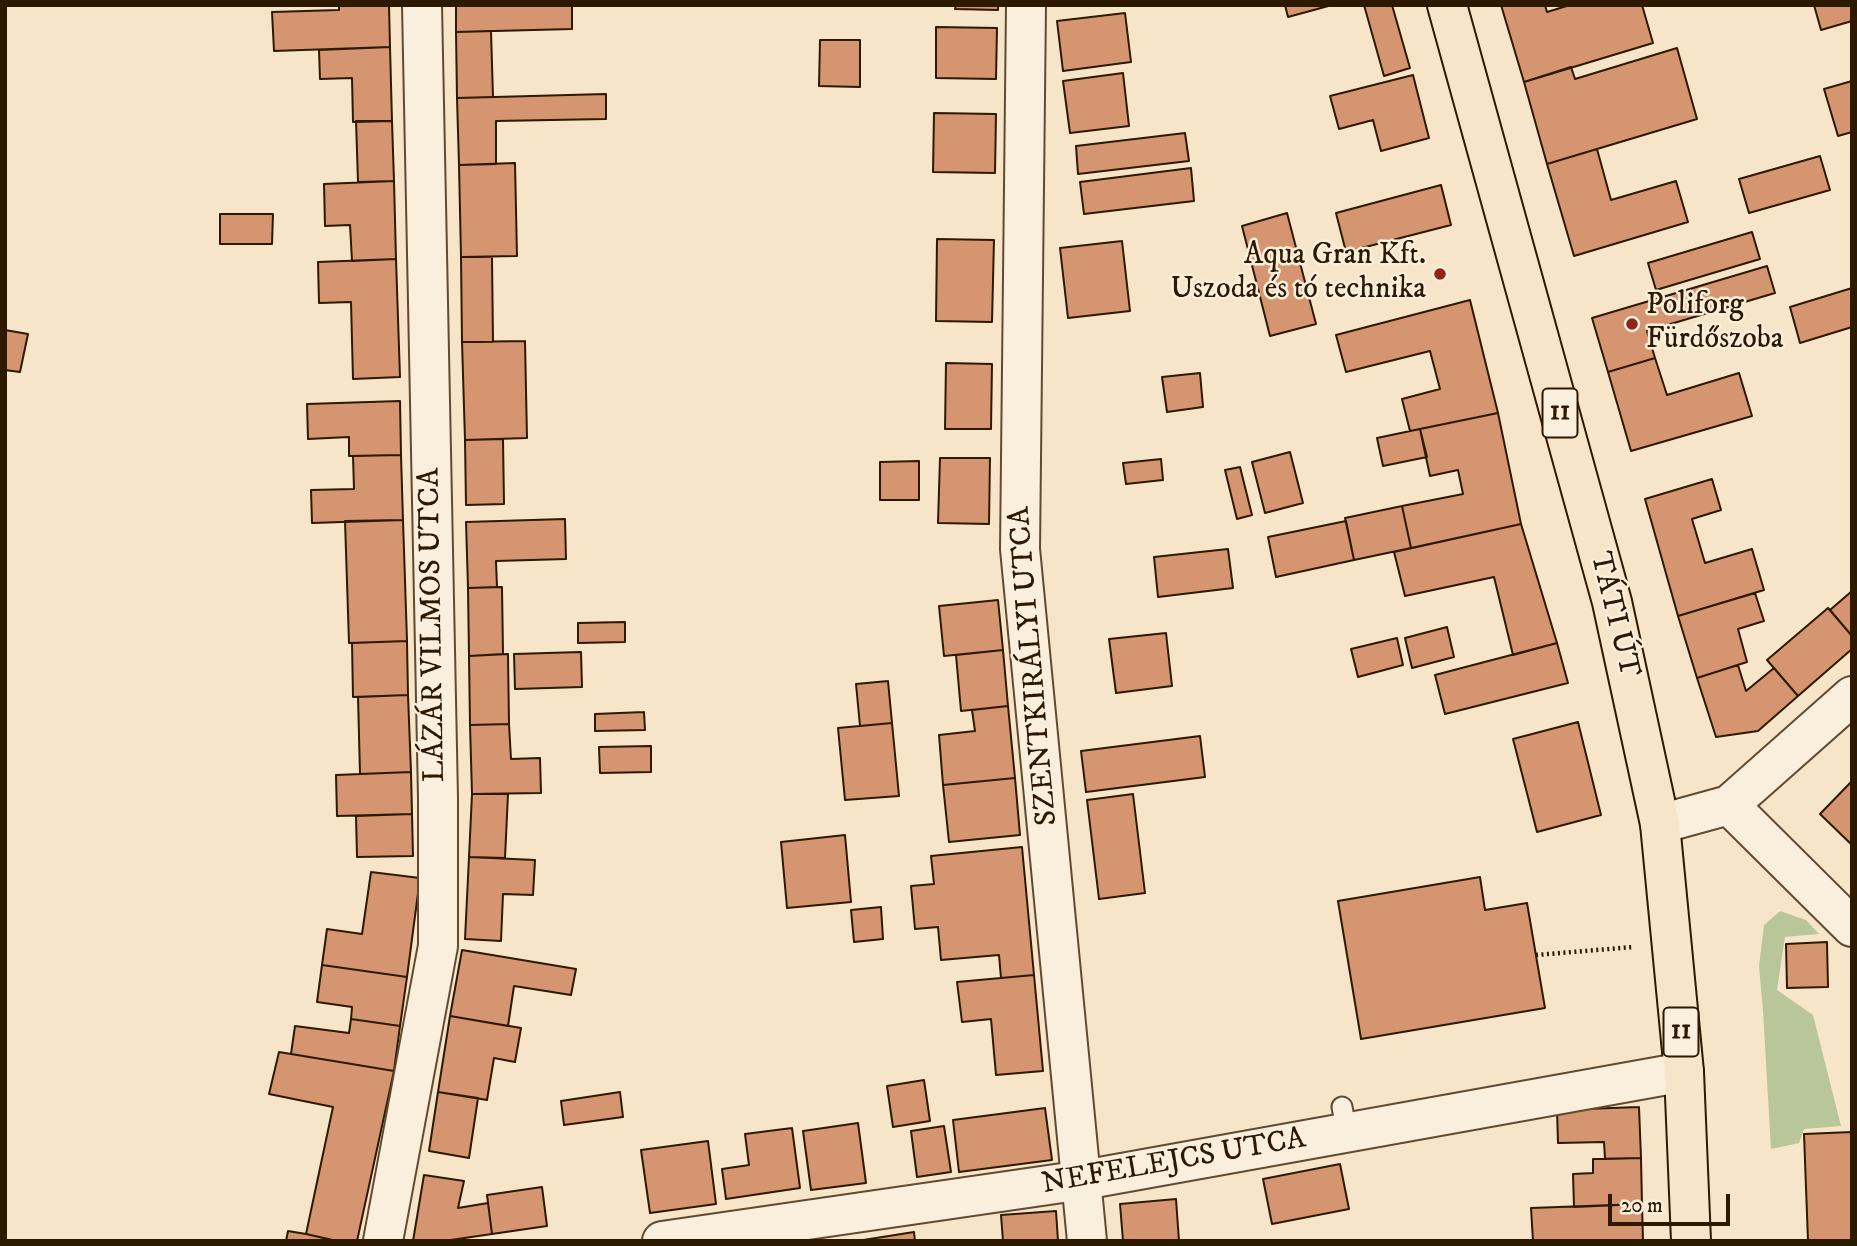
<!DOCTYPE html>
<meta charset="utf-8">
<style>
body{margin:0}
#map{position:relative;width:1857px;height:1246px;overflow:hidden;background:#f7e5c9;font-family:"IM FELL DW Pica",serif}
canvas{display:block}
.frame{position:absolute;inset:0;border:7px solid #2d1800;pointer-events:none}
.scale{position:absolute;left:1608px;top:1194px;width:122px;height:32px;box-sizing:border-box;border:4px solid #2d1800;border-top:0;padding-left:9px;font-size:21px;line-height:24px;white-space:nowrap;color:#2d1800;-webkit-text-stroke:5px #faeedc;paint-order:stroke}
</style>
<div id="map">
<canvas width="1857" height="1246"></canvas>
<div class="frame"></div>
<div class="scale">20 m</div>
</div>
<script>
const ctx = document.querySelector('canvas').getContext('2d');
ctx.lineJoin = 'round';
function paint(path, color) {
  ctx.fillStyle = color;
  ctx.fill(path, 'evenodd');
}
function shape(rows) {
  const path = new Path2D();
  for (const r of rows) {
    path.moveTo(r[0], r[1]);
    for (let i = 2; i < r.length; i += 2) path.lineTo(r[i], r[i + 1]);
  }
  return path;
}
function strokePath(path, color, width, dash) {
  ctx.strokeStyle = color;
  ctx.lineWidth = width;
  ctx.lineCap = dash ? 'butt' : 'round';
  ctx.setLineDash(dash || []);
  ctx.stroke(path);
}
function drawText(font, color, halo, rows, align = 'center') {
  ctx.font = font + ' "IM FELL DW Pica",serif';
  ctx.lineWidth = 5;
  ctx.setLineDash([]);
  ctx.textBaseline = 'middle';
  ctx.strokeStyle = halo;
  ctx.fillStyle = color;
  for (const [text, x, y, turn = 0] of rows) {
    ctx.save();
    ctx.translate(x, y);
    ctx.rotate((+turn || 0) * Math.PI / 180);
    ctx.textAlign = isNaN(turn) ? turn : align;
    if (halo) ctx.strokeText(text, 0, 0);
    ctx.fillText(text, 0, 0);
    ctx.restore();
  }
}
const green = shape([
 [1780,911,1806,920,1819,934,1785,937,1777,990,1813,1015,1841,1126,1804,1129,1799,1143,1771,1149,1763,1011,1759,966,1764,925]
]);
const building = shape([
 [339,5,389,5,390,47,274,51,272,12,339,10,339,5],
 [456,5,572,5,572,29,456,32,456,5],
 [956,5,998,5,998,10,955,9,956,5],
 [1285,5,1332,5,1288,17,1285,5],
 [1364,5,1392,5,1410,68,1384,76,1364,5],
 [1501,5,1545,5,1547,12,1570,5,1642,5,1653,43,1524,82,1501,5],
 [1814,5,1852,5,1852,21,1821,30,1814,5],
 [1125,13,1131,62,1063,71,1057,21,1125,13],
 [936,27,997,28,996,79,936,78,936,27],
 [491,31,493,97,457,98,456,32,491,31],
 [820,40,860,40,860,87,819,86,820,40],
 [390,47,392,121,353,122,352,78,320,79,319,50,390,47],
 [1677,48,1697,119,1547,164,1524,82,1571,67,1575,79,1677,48],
 [1123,73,1129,126,1070,133,1063,81,1123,73],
 [1413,75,1429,138,1381,151,1373,120,1339,129,1330,96,1413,75],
 [1852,81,1852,132,1838,136,1824,89,1852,81],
 [606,94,606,119,496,121,496,164,459,165,457,98,606,94],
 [934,113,996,114,995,173,933,172,934,113],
 [356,121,392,121,394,181,358,182,356,121],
 [1185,133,1189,161,1078,174,1076,146,1185,133],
 [1597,149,1611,200,1676,181,1688,222,1574,256,1547,164,1597,149],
 [1820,156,1830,190,1749,213,1739,179,1820,156],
 [515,163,517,256,461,257,459,165,515,163],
 [1191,168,1194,201,1084,214,1080,182,1191,168],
 [394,181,396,259,352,261,350,225,325,226,324,184,394,181],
 [1441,185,1451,225,1346,252,1336,213,1441,185],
 [1287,213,1316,324,1270,336,1242,226,1287,213],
 [220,214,273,214,272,244,220,244,220,214],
 [1752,232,1760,259,1656,290,1648,263,1752,232],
 [937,239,994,240,992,322,936,321,937,239],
 [1122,241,1130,311,1068,318,1060,248,1122,241],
 [461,257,492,257,493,342,462,342,461,257],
 [396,259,400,377,353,379,351,302,319,303,318,262,396,259],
 [1767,266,1775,293,1647,331,1655,358,1608,372,1592,318,1767,266],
 [1852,288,1852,327,1800,343,1790,307,1852,288],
 [1470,300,1498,413,1410,431,1402,399,1440,389,1430,351,1346,372,1336,335,1470,300],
 [5,330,28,334,20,372,5,370,5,330],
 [525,341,527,438,465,440,462,342,525,341],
 [1655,358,1667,395,1739,373,1752,416,1631,451,1608,372,1655,358],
 [946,363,992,364,991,429,945,429,946,363],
 [1200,373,1203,407,1167,412,1162,377,1200,373],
 [400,401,401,455,349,456,349,437,308,439,307,404,400,401],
 [1498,413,1521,524,1411,548,1402,506,1463,494,1458,470,1430,476,1420,429,1498,413],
 [1420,429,1427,457,1383,466,1377,438,1420,429],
 [503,439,504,504,466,505,465,440,503,439],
 [1290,452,1303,503,1265,513,1252,462,1290,452],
 [401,455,403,520,312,523,311,490,354,489,353,456,401,455],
 [940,458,990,458,989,524,938,523,940,458],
 [1161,459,1163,480,1126,484,1123,463,1161,459],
 [919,461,919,500,880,500,880,462,919,461],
 [1240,467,1252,515,1237,519,1225,470,1240,467],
 [1712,479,1721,510,1692,519,1705,563,1752,549,1764,590,1678,616,1645,499,1712,479],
 [1402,506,1411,548,1354,560,1345,518,1402,506],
 [565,519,566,559,496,561,497,587,468,588,466,522,565,519],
 [403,520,407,641,349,643,345,521,403,520],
 [1346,521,1354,560,1276,577,1268,537,1346,521],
 [1521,524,1557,643,1513,655,1494,577,1405,596,1394,552,1521,524],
 [1228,549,1233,588,1158,597,1154,557,1228,549],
 [502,587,503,654,469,656,468,588,502,587],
 [1852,591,1852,636,1830,610,1852,591],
 [1755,593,1764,621,1738,629,1747,662,1697,678,1678,616,1755,593],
 [998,600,1003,650,944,656,939,606,998,600],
 [1828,608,1852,636,1852,649,1798,696,1767,660,1828,608],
 [625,622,625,642,578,643,578,623,625,622],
 [1447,627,1454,657,1412,668,1405,638,1447,627],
 [1166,633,1172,686,1116,693,1109,639,1166,633],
 [1397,638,1403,665,1358,677,1351,649,1397,638],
 [407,641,408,695,353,697,352,643,407,641],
 [1557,643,1568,683,1445,714,1435,675,1557,643],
 [1003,650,1008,706,961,711,956,655,1003,650],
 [581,652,582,687,515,689,514,654,581,652],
 [508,654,509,724,470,725,469,656,508,654],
 [1738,665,1746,691,1774,668,1798,696,1758,731,1716,737,1697,678,1738,665],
 [888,681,892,723,860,726,856,684,888,681],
 [408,695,411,772,360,774,358,697,408,695],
 [1008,706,1015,778,943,785,939,735,975,731,972,710,1008,706],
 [644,712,645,730,595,731,595,714,644,712],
 [1578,722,1601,815,1537,832,1513,739,1578,722],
 [892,723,899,796,845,800,838,728,892,723],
 [509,724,511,759,540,758,541,793,472,794,470,725,509,724],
 [1200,736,1205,777,1086,792,1081,751,1200,736],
 [651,746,651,772,600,773,599,747,651,746],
 [411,772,412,814,337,816,336,775,411,772],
 [1015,778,1020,835,949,842,943,785,1015,778],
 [1852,781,1852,845,1820,814,1852,781],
 [472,794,508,794,505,858,469,857,472,794],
 [1133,794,1145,893,1099,899,1087,800,1133,794],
 [412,814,413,856,357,857,356,816,412,814],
 [845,835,851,902,787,908,781,842,845,835],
 [1022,847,1034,975,1001,978,999,955,941,960,938,927,915,929,911,886,934,884,931,856,1022,847],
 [469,857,535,860,533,895,503,894,501,941,465,939,469,857],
 [371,872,420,878,407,977,322,965,327,929,362,934,371,872],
 [1480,877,1485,910,1527,903,1545,1008,1361,1039,1338,901,1480,877],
 [881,907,883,939,854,942,851,910,881,907],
 [1827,942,1828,987,1787,988,1786,944,1827,942],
 [462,950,576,969,571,995,514,986,508,1026,450,1016,462,950],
 [322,965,407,977,400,1026,351,1019,352,1007,317,1002,322,965],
 [1034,975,1043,1071,996,1075,991,1019,962,1022,957,982,1034,975],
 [450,1016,521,1028,515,1062,494,1058,487,1100,438,1092,450,1016],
 [351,1019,400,1026,394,1071,291,1054,295,1026,349,1033,351,1019],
 [279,1052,394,1071,357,1241,337,1241,306,1234,333,1107,269,1094,279,1052],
 [924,1080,930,1121,893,1127,887,1086,924,1080],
 [438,1092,478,1098,469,1158,429,1151,438,1092],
 [620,1092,623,1117,564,1125,561,1101,620,1092],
 [1639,1107,1641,1158,1605,1159,1604,1142,1558,1143,1557,1110,1639,1107],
 [1045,1108,1052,1160,959,1172,953,1120,1045,1108],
 [858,1123,866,1183,811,1190,803,1131,858,1123],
 [944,1126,951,1172,917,1177,911,1131,944,1126],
 [792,1128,800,1188,726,1199,722,1169,749,1165,745,1134,792,1128],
 [1852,1132,1852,1241,1808,1241,1804,1134,1852,1132],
 [708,1141,716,1204,650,1213,641,1150,708,1141],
 [1641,1158,1642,1204,1574,1207,1573,1174,1593,1173,1593,1159,1641,1158],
 [1340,1164,1349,1209,1272,1224,1263,1179,1340,1164],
 [424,1175,464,1181,458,1208,488,1203,492,1234,444,1241,413,1241,424,1175],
 [542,1187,547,1226,492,1234,487,1195,542,1187],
 [1176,1199,1179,1241,1123,1241,1120,1204,1176,1199],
 [1642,1204,1643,1241,1533,1241,1531,1208,1642,1204],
 [1056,1211,1058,1241,1003,1241,1001,1215,1056,1211],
 [288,1231,306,1234,337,1241,286,1241,288,1231],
 [914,1232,915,1241,857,1241,914,1232]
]);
const path = shape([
 [1536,955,1633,947]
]);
const lane = shape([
 [1342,1107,1347,1132]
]);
const street = shape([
 [1026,5,1020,549,1087,1241],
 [1729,805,1852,927],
 [1660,824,1729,805,1852,696],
 [383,1241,438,946,438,798,422,5],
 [662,1241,1083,1180,1684,1072]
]);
const primary = shape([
 [1447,5,1612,602,1660,824,1684,1072,1691,1241]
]);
const markers = [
 [1440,274,7,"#8f2418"],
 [1632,324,7,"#8f2418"]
];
const shields = [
 [1560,413,35],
 [1681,1032,35]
];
const shieldNames = [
 ["11",1560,413],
 ["11",1681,1032]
];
const poiNames = [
 ["Aqua Gran Kft.",1426,257],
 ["Uszoda és tó technika",1426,291],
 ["Poliforg",1646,307,"left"],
 ["Fürdőszoba",1646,341,"left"]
];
const streetNames = [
 ["TÁTI ÚT",1613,615,76],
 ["LÁZÁR VILMOS UTCA",434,625,-91],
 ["SZENTKIRÁLYI UTCA",1035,666,-95],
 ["NEFELEJCS UTCA",1174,1163,-10]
];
paint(green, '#b8c69a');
paint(building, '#d49570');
strokePath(building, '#2d1800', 2);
strokePath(lane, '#604b32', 23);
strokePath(street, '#604b32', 42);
strokePath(primary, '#2d1800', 42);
strokePath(path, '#2d1800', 4.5, [2, 3.5]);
strokePath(lane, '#faeedc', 19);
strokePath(street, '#faeedc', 38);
strokePath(primary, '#f7e5c9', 38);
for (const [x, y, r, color] of markers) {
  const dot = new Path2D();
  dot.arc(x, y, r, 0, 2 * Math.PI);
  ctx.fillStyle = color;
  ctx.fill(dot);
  strokePath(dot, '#faeedc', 2.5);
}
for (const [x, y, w] of shields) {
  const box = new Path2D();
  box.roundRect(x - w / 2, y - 24.5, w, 49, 5);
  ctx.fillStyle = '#faeedc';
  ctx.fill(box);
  strokePath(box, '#2d1800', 2);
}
drawText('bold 28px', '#2d1800', null, shieldNames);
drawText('30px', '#2d1800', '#faeedc', poiNames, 'right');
drawText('30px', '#2d1800', '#faeedc', streetNames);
</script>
